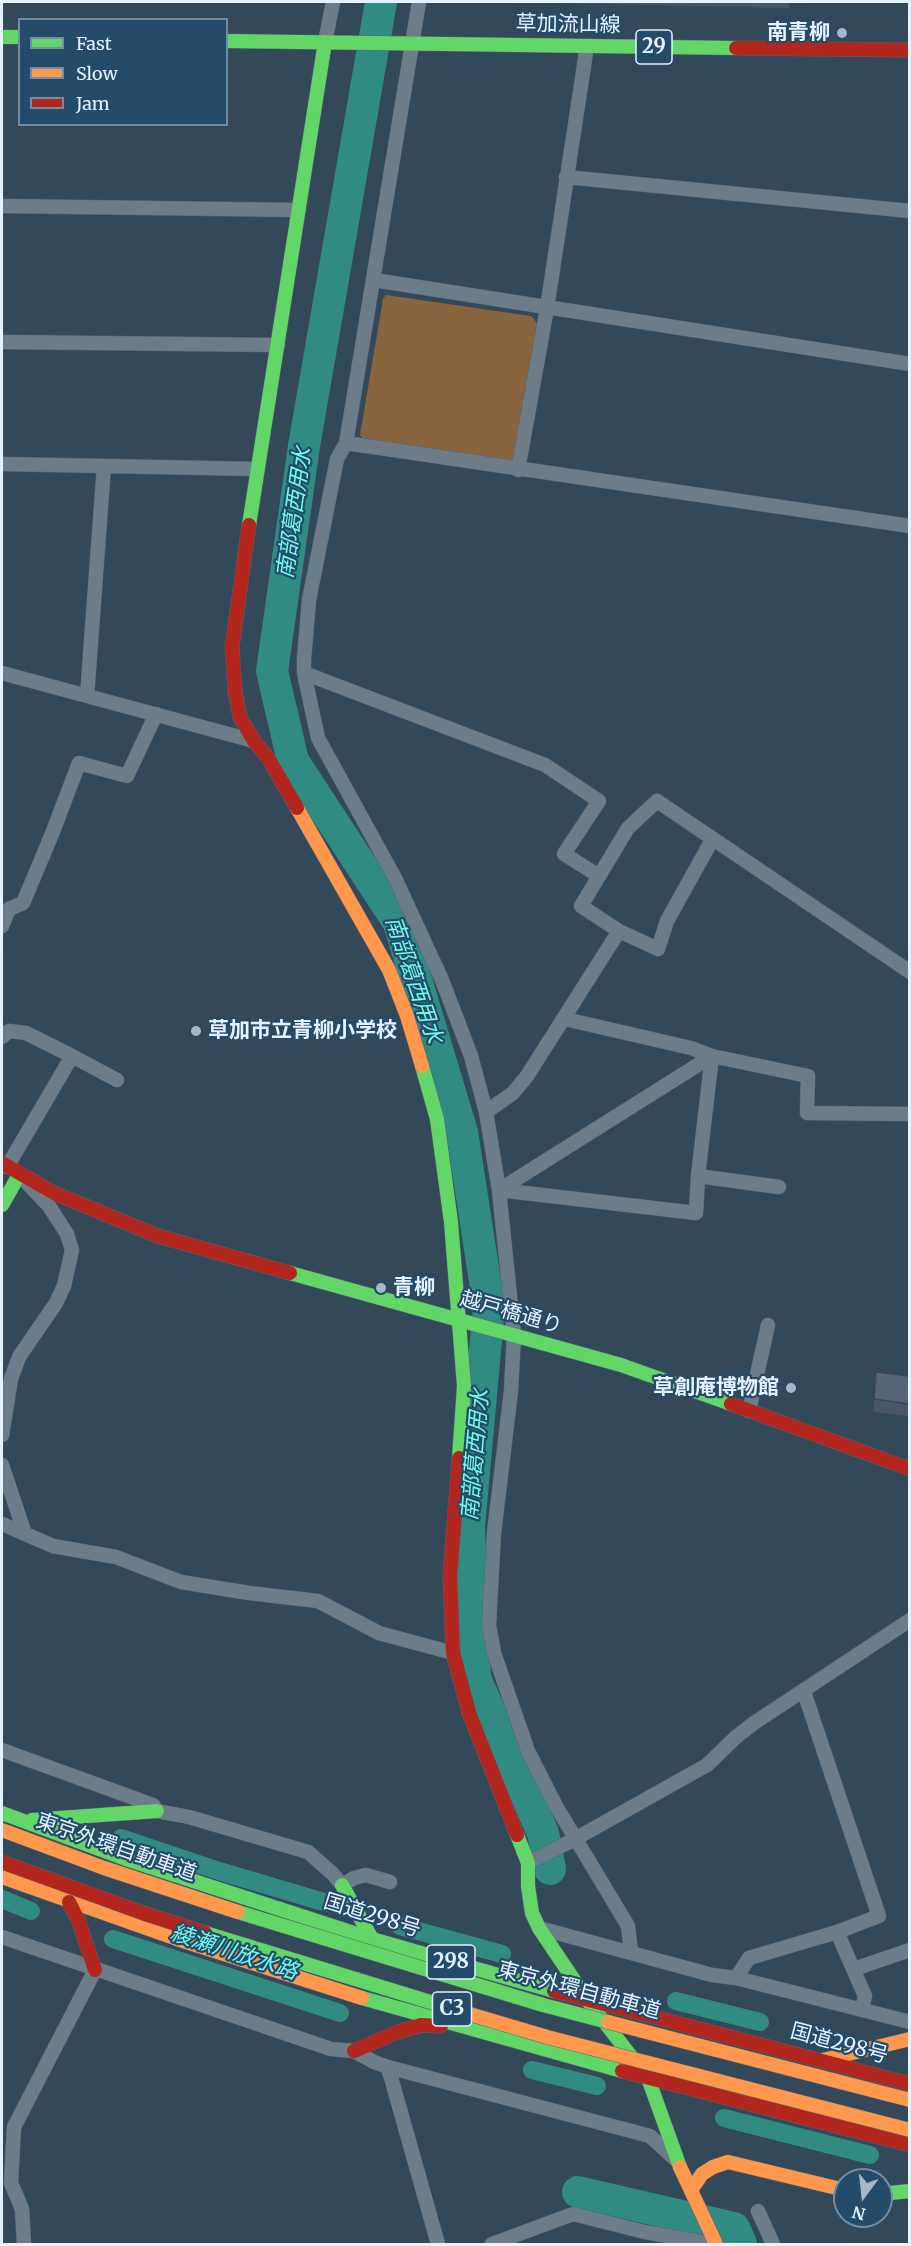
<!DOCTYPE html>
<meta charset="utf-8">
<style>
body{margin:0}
#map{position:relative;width:911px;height:2246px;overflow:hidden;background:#33495a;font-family:Merriweather,serif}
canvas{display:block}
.frame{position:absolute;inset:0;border:3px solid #e6f2fe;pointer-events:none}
.legend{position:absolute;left:18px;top:18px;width:210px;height:108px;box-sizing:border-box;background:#244b69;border:2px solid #728ea5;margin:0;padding:8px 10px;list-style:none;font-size:18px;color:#e6f2fe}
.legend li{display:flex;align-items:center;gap:12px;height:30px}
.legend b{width:30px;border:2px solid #728ea5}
.north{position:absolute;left:833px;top:2168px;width:60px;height:60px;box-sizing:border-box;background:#244b69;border:2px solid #728ea5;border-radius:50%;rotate:195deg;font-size:16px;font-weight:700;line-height:24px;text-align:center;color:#e6f2fe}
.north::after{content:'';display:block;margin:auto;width:21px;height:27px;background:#a7b7c5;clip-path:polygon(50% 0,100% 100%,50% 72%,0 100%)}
</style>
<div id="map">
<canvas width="911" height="2246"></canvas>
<div class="frame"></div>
<ul class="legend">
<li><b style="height:8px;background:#63d668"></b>Fast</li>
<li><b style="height:8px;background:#ff974d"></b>Slow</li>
<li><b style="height:8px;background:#b3261e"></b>Jam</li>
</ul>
<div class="north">N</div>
</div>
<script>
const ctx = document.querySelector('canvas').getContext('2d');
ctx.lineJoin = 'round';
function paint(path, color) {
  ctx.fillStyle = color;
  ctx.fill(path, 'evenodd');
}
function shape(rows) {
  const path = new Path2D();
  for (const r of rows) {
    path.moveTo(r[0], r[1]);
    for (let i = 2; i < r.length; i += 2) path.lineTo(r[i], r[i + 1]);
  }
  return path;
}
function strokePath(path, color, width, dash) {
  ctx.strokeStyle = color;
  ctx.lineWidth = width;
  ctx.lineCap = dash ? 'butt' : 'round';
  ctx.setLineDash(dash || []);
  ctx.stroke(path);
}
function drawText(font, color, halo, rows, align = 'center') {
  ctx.font = font + ' Merriweather,"Noto Sans JP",serif';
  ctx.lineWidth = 4.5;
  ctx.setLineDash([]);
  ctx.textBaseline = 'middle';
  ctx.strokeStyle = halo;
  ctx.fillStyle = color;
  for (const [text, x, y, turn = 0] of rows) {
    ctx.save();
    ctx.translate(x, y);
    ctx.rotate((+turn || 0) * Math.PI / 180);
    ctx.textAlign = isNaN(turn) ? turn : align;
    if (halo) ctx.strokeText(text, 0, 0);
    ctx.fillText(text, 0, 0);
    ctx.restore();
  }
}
const green = shape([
 [386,295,531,316,537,323,513,464,364,440,360,435,383,299]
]);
const canal = shape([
 [121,1838,219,1871,327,1903],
 [2,1899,31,1911],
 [400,1926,502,1954],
 [113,1939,340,2013],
 [676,2001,760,2022],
 [532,2070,597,2086],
 [724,2118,870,2155]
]);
const river = shape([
 [381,2,304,446,272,671,293,761,399,923,462,1132,489,1307,469,1526,475,1678,543,1833,550,1869],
 [578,2192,734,2228,741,2244]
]);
const street = shape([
 [419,2,346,443,337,459,309,600,304,659,304,673,318,738,395,878,442,980,471,1056,486,1112,499,1190,514,1335,511,1391,494,1533,489,1625,494,1653,528,1751,556,1806,628,1926,631,1952],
 [325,42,333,2],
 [566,177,910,211],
 [2,206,299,210],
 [374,280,910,364],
 [2,342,278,345],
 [346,443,910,526],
 [2,464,258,469],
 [518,470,547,308,587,46],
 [2,673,254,741],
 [304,673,545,765,599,801,564,854,599,876],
 [87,696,104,466],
 [712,840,667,921,658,949,619,931,581,906,628,828,657,801,910,972],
 [2,926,9,909,23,903,52,834,79,763,127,776,156,714],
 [565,1019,691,1048,712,1056,808,1076,807,1113,910,1114],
 [2,1037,9,1031,26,1033,72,1056,7,1167],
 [72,1056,117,1080],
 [712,1056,698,1176,696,1213,499,1190,712,1056],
 [486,1112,513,1093,527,1076,619,931],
 [698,1176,779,1187],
 [749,1411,768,1325],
 [2,1435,11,1379,19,1357,56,1303,64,1286,72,1250,67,1234,49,1206,27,1183],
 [2,1465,25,1534],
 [2,1524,53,1546,116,1557,181,1582,249,1593,318,1601,379,1633,453,1653],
 [2,1750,153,1805,157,1811,189,1817,308,1852,333,1874,342,1885,354,1878,366,1875,390,1882],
 [528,1863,575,1839,707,1765,736,1737,754,1723,910,1620],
 [539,1928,712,1975,736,1978,910,2022],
 [837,1932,865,1996,862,2010],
 [2,1937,331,2049,354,2051,374,2062,388,2067,650,2136,675,2159],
 [854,1969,910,1950],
 [736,1978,749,1958,837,1932,879,1916,804,1692],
 [388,2067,438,2244],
 [758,2211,773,2244],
 [24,2244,22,2209,11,2183,14,2127,95,1970],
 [492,2244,573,2214,645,2232,714,2244]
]);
const fast = shape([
 [2,37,20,37],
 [226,41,736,48],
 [249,525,325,42],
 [422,1066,437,1119,451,1222,464,1386,459,1458],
 [2,1205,19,1175],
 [290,1273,621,1365,731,1404],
 [2,1813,126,1859,372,1939,554,1991],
 [32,1820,157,1811],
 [517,1835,528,1863,528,1886,532,1913,539,1928,588,2001,648,2078,680,2167],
 [342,1885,372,1939],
 [362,1998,622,2071],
 [881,2194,910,2191]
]);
const slow = shape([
 [297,808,389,970,407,1016,422,1066],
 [2,1877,177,1939,362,1998],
 [823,2060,910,2039],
 [680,2167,716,2244],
 [691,2190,702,2174,713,2167,728,2162,845,2190]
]);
const jam = shape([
 [736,48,910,50],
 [249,525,232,647,235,691,240,717,254,741,268,758,297,808],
 [2,1163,54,1193,158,1236,290,1273],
 [731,1404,910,1469],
 [459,1458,450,1576,453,1653,469,1713,517,1835],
 [69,1902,79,1922,95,1970],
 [554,1991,910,2084],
 [354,2051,395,2033,421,2025,441,2026],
 [622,2071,910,2145]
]);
const fastBridge = shape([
 [238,1912,543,2005,608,2022],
 [205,1933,476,2016]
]);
const slowBridge = shape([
 [2,1830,104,1868,238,1912],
 [476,2016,547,2037,910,2130],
 [608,2022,910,2100]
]);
const jamBridge = shape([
 [2,1862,143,1913,205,1933]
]);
const wall = shape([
 [514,2,789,2,789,8],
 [909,1376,909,1416,874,1412,874,1399]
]);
const building = shape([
 [876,1372,909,1376,909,1404,874,1399,876,1372]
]);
const markers = [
 [842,33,6,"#a7b7c5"],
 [196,1031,6,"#a7b7c5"],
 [381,1288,6,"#a7b7c5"],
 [791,1388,6,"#a7b7c5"]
];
const shields = [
 [654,47,36],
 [451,1962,48],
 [452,2009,39]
];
const shieldNames = [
 ["29",654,47],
 ["298",451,1962],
 ["C3",452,2009]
];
const streetNames = [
 ["草加流山線",568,25,1],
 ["越戸橋通り",511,1313,16],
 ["東京外環自動車道",116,1848,19],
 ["国道298号",372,1916,17],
 ["東京外環自動車道",579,1991,15],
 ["国道298号",839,2044,15]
];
const poiNames = [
 ["南青柳",830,33],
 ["草加市立青柳小学校",208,1031,"left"],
 ["青柳",393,1288,"left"],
 ["草創庵博物館",779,1388]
];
const waterNames = [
 ["南部葛西用水",295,513,-82],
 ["南部葛西用水",413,980,71],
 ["南部葛西用水",476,1455,-85],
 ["綾瀬川放水路",234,1953,18]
];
paint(green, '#88643f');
strokePath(canal, '#308c83', 18);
strokePath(river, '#308c83', 32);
strokePath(street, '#556572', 15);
strokePath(fast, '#556572', 15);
strokePath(slow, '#556572', 15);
strokePath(jam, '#556572', 15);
strokePath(street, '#6d7c89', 14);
strokePath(fast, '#63d668', 14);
strokePath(slow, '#ff974d', 14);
strokePath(jam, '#b3261e', 14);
strokePath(fastBridge, '#556572', 15, []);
strokePath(slowBridge, '#556572', 15, []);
strokePath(jamBridge, '#556572', 15, []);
strokePath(fastBridge, '#63d668', 14);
strokePath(slowBridge, '#ff974d', 14);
strokePath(jamBridge, '#b3261e', 14);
paint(wall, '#4a5666');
paint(building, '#566477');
strokePath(building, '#3c4653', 1.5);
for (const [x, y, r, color] of markers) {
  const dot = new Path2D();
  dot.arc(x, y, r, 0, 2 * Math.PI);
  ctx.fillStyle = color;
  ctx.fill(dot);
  strokePath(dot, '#244b69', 2);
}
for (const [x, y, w] of shields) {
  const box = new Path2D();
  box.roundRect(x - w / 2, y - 17, w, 34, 4.5);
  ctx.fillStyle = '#244b69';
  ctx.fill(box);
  strokePath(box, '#e6f2fe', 1.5);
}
drawText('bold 20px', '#e6f2fe', null, shieldNames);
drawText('21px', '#e6f2fe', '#244b69', streetNames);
drawText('bold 21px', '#e6f2fe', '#244b69', poiNames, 'right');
drawText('italic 22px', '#73fae9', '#244b69', waterNames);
</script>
